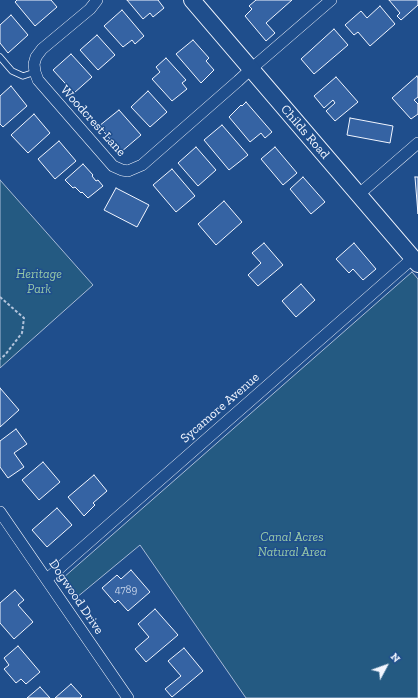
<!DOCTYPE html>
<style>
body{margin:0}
#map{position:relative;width:418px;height:698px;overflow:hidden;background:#1f4e8c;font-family:"Zilla Slab",serif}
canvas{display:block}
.north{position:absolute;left:366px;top:646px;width:40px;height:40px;-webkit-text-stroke:3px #1f4e8c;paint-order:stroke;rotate:49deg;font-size:11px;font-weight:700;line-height:16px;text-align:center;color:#f2f6ff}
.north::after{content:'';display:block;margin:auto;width:14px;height:18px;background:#f2f6ff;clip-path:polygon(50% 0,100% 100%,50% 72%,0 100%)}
</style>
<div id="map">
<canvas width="418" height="698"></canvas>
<div class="north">N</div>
</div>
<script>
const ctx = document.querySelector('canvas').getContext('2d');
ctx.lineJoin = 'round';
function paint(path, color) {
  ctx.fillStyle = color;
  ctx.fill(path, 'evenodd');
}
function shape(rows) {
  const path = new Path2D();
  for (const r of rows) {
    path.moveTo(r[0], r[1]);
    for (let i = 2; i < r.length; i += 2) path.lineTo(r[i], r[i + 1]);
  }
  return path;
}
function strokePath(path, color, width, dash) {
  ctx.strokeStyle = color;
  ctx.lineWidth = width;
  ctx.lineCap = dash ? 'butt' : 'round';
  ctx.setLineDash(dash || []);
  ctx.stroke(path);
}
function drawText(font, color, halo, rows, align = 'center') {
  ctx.font = font + ' "Zilla Slab",serif';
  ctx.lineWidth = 3;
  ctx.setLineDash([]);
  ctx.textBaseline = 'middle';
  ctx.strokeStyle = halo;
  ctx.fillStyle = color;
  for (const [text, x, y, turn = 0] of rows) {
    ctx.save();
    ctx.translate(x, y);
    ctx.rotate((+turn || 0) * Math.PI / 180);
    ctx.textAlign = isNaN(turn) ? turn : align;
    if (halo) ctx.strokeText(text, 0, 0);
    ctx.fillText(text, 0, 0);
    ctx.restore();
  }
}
const green = shape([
 [0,180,93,285,0,368,0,180],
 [412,272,418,279,418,698,246,698,140,545,76,598,63,578,412,272]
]);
const building = shape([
 [17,0,51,0,57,7,35,26,15,2,17,0],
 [127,0,158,0,164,8,153,17,150,13,143,19,127,0],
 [256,0,292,0,266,23,275,33,266,41,245,16,252,9,249,6,256,0],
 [389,0,418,0,418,5,401,20,397,16,400,13,389,0],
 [380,6,395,24,370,46,358,32,354,35,345,25,361,11,367,18,380,6],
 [122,10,144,36,135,44,132,40,123,47,104,26,122,10],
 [11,15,28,35,8,53,0,43,0,25,11,15],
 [334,29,348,45,314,74,301,59,334,29],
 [97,35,115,55,98,70,80,50,97,35],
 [193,40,209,58,206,61,214,70,201,83,176,54,193,40],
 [71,54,92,77,74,93,53,70,71,54],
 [166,58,186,80,182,83,187,89,172,101,152,79,160,72,156,67,166,58],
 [417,76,418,78,418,97,414,100,418,104,418,114,411,119,392,98,417,76],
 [336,77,358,102,335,121,326,111,335,103,333,100,324,108,314,96,336,77],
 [11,86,27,106,3,127,0,124,0,96,11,86],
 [148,91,167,112,150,127,131,107,148,91],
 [246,102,272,132,265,138,261,133,250,142,229,117,241,105,242,106,246,102],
 [119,110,141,135,121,152,99,126,119,110],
 [34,114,50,133,28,153,11,135,34,114],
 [350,118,393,126,390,143,347,135,350,118],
 [222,125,248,155,229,170,204,140,222,125],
 [59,141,76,161,55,179,38,159,59,141],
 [196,147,216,170,198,186,178,163,196,147],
 [275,147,297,173,283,185,261,159,275,147],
 [83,164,93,175,92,176,96,181,98,180,103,186,88,198,82,192,81,193,75,187,73,188,65,180,83,164],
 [172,169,195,196,176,212,153,185,172,169],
 [303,177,325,202,311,214,290,189,303,177],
 [415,177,418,177,418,214,415,177],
 [116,188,149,205,137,227,104,210,116,188],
 [224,201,242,222,216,245,198,224,224,201],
 [264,243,283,265,258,286,248,275,261,263,252,253,264,243],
 [354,243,376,269,363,280,353,269,349,273,336,259,354,243],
 [301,284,315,300,296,317,282,301,301,284],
 [0,388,19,410,0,427,0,388],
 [16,429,27,444,14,453,24,467,8,478,0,467,0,441,16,429],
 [43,462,60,482,39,500,22,480,43,462],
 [94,475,107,491,93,503,95,505,84,516,68,497,94,475],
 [57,508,72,525,47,547,32,530,57,508],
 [131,570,150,592,128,611,118,600,115,603,102,588,117,575,121,579,131,570],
 [15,590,24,600,18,605,33,622,14,639,0,623,0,603,15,590],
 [155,609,178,635,146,662,135,649,149,637,138,624,155,609],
 [18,646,40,672,26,684,21,679,16,683,4,669,9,665,4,658,18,646],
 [184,648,203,671,172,697,165,689,181,676,168,661,184,648],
 [71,684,82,696,80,698,55,698,71,684],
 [40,687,50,698,27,698,40,687]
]);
const path = shape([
 [0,297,24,318,22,333,5,355,0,359]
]);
const lane = shape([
 [0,57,12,71,23,76,35,72]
]);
const street = shape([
 [97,0,90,9,42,49,36,57,34,64,35,72,38,80,113,166,122,170,128,171,142,165,238,81,251,69,331,0],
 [358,195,418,143],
 [0,512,128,698],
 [47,579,413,258]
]);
const secondary = shape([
 [192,0,418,264]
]);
const numberNames = [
 ["4789",126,590]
];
const streetNames = [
 ["Woodcrest Lane",93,121,48],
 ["Childs Road",305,132,49],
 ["Sycamore Avenue",220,408,-41],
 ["Dogwood Drive",76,597,56]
];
const parkNames = [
 ["Heritage",39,274],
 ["Park",39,289],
 ["Canal Acres",292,537],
 ["Natural Area",292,552]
];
paint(green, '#245a82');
strokePath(green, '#a8bbd7', 1);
paint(building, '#3563a3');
strokePath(building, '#f2f6ff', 1);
strokePath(lane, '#f2f6ff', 7);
strokePath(street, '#f2f6ff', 12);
strokePath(secondary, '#f2f6ff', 18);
strokePath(path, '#b3c4dc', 2, [3, 2]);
strokePath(lane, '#1f4e8c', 5.5);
strokePath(street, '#1f4e8c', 11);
strokePath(secondary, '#1f4e8c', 16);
drawText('11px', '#c3d1e8', null, numberNames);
drawText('13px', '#f2f6ff', '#1f4e8c', streetNames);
drawText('italic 13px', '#97c8a6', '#1f4e8c', parkNames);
</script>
